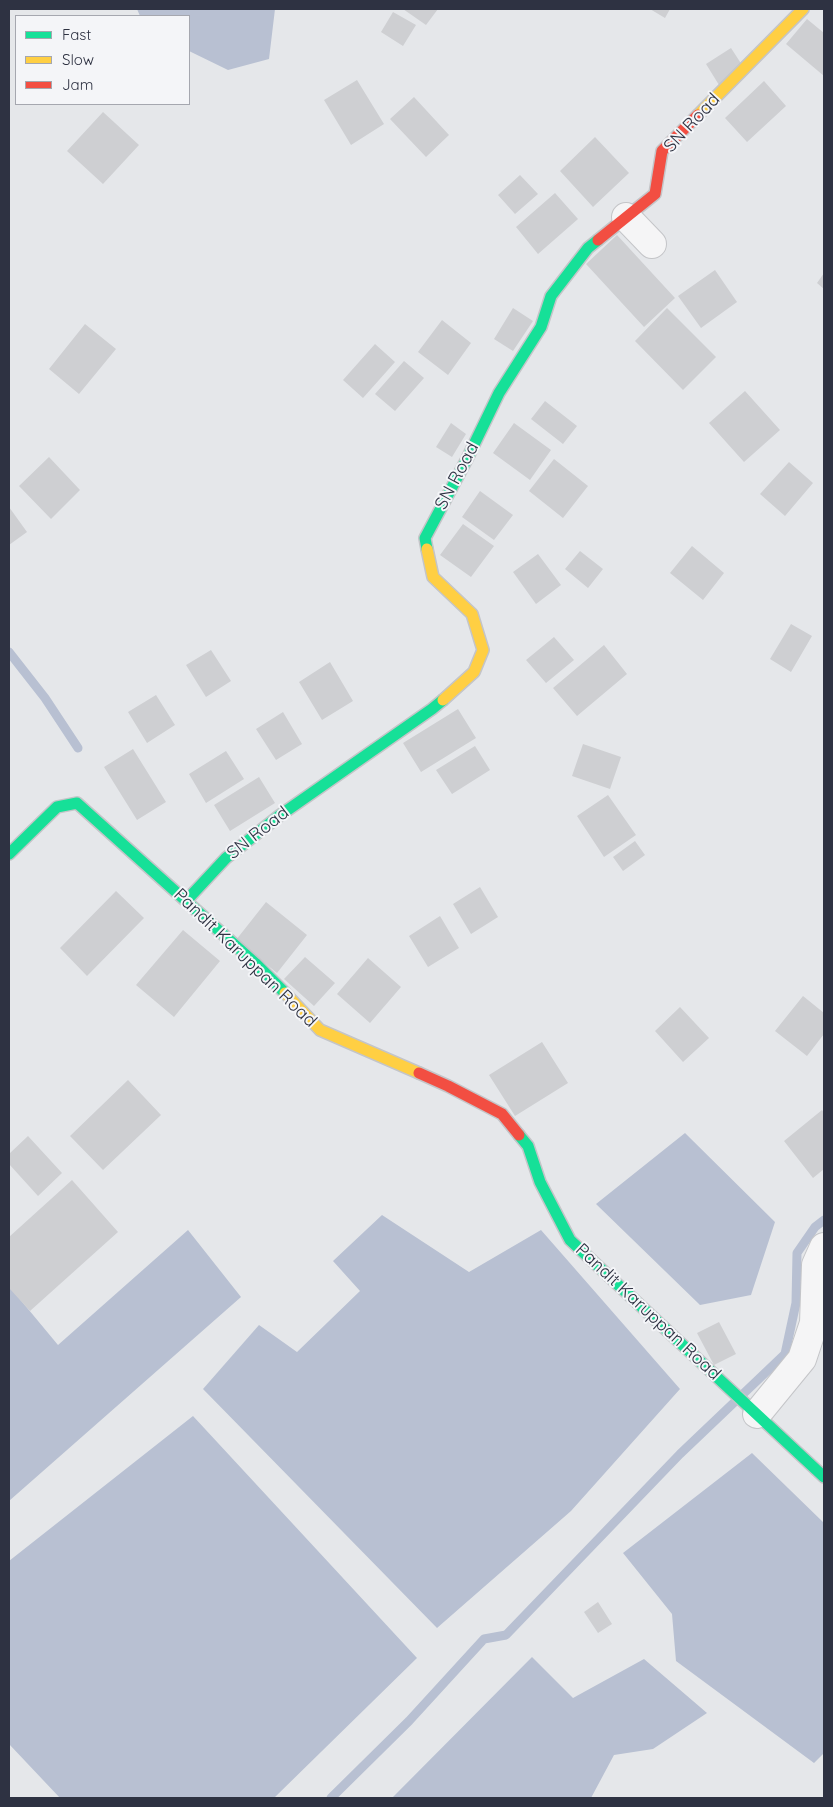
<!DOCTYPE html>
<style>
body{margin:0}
#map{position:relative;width:833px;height:1807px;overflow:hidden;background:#e5e7ea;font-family:Quicksand,sans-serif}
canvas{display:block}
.frame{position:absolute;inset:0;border:10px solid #2e3242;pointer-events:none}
.legend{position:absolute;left:15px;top:15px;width:175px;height:90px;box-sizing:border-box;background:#f4f5f8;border:1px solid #a5a7af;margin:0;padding:6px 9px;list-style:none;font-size:15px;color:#2e3242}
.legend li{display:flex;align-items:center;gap:10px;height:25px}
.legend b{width:25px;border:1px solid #a5a7af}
</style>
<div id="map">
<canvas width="833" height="1807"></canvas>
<div class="frame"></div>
<ul class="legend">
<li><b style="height:6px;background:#16e098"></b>Fast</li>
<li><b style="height:6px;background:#ffcf43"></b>Slow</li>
<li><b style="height:6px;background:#f24e42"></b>Jam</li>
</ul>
</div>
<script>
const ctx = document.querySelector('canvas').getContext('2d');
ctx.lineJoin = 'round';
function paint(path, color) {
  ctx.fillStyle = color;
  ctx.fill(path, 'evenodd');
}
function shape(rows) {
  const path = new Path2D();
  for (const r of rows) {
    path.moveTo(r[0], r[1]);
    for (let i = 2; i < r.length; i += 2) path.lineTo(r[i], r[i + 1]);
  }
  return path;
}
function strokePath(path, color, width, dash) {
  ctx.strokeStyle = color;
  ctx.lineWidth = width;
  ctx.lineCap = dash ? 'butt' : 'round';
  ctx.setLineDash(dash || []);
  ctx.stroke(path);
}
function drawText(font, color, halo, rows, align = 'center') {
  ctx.font = font + ' Quicksand,sans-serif';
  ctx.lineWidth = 4;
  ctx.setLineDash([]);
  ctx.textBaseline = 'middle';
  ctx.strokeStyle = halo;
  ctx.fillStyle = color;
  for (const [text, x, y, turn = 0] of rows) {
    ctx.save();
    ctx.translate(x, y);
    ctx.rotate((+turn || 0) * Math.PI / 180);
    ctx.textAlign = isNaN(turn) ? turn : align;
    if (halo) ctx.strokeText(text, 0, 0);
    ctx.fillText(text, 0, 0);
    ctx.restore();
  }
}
const water = shape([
 [137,9,275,9,269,59,228,70,189,51,189,16,140,16],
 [685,1133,775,1222,751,1295,700,1305,596,1204],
 [382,1215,469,1272,541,1230,680,1389,571,1511,437,1628,203,1389,259,1325,297,1352,360,1291,333,1261],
 [188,1230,241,1297,9,1501,9,1286,58,1345],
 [193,1416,417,1658,274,1798,60,1798,9,1744,9,1561],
 [752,1453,824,1523,824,1753,814,1763,676,1661,672,1614,623,1553],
 [532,1657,573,1698,644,1659,707,1713,653,1749,614,1755,591,1798,392,1798]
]);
const stream = shape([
 [9,652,45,698,78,748],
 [331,1798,409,1721,484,1639,506,1635,680,1454,785,1354,796,1303,797,1253,815,1227,824,1220]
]);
const building = shape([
 [403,9,438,9,426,25],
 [650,9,670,9,665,18],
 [393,12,416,25,403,46,381,32],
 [807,19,824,33,824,76,786,44],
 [731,48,744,68,719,85,706,64],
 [357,80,384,124,351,145,324,100],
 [764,81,786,106,747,142,725,118],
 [414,97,449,135,426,157,390,119],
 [103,112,139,145,103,184,67,151],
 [595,137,629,173,593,207,560,171],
 [520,175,538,194,515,214,498,195],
 [555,193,578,219,538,254,516,227],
 [617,235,675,298,644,327,586,264],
 [715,270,737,302,701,328,678,296],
 [824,273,824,289,817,283],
 [513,308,533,321,513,351,494,339],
 [667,308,716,357,683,390,635,341],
 [442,320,471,343,448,375,418,352],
 [85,324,116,349,79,394,49,369],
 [375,344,395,362,363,398,343,380],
 [404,361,424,378,395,411,375,394],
 [745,391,780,430,744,462,709,423],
 [545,401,577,426,563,444,531,419],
 [451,423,466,434,452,457,436,447],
 [514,423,551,450,530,480,493,453],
 [49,457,80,490,51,519,19,486],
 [554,459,588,486,563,518,529,491],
 [789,462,813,483,785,516,760,494],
 [480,491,513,515,494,540,462,517],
 [9,507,27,532,9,545],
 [463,524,494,546,471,577,440,555],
 [692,546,724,573,703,600,670,573],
 [580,551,603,569,588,588,565,569],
 [538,554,561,585,536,604,513,572],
 [791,624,812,636,791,672,770,659],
 [554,637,574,660,546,683,526,660],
 [604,645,627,674,577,716,553,688],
 [211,650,231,681,206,697,186,665],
 [330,662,353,701,322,720,299,682],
 [156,695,175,725,147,743,128,712],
 [458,709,476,738,421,772,403,743],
 [283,712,302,744,276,760,256,729],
 [583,744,621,757,610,789,572,776],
 [475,746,490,770,452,794,436,770],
 [133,749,166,802,137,820,104,767],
 [226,751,244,779,206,803,189,774],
 [259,777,275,803,230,831,214,805],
 [608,795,636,835,604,857,577,816],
 [635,841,645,855,623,871,613,857],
 [480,887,498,917,471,934,453,904],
 [116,891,144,918,87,976,60,948],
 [266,902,307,935,277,973,236,940],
 [440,916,459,948,428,967,409,936],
 [183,930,220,961,174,1017,136,985],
 [305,957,335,983,314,1006,284,979],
 [368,958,401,987,370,1023,337,994],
 [803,996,824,1013,824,1034,807,1056,775,1031],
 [680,1007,709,1038,683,1062,655,1031],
 [542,1042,568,1083,515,1116,489,1075],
 [128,1080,161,1115,103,1170,70,1136],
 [822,1110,824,1113,824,1169,813,1178,784,1141],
 [28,1136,62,1173,38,1196,9,1164,9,1154],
 [72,1180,118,1232,30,1311,9,1288,9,1237],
 [719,1322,736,1354,714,1365,697,1333],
 [598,1602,612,1624,598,1633,584,1612]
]);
const street = shape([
 [626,217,652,244],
 [757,1414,802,1359,814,1323,816,1265,824,1247]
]);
const fast = shape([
 [427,549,425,538,467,459,499,393,541,327,551,296,588,248,598,240],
 [9,854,57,807,77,803,255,963,285,993],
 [186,901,226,858,279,816,432,709,443,700],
 [519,1135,528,1146,540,1182,570,1240,824,1477]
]);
const slow = shape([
 [698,115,803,9],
 [427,549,433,577,472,614,483,650,474,672,443,700],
 [285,993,320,1030,419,1073]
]);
const jam = shape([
 [598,240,655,194,662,151,698,115],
 [419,1073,448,1086,502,1114,519,1135]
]);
const streetNames = [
 ["SN Road",692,123,-47],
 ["SN Road",457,476,-62],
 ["SN Road",258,833,-38],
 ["Pandit Karuppan Road",245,958,44],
 ["Pandit Karuppan Road",648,1312,43]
];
paint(water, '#b8c0d2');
strokePath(stream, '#b8c0d2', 9);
paint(building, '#cecfd2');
strokePath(street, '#c4c5c8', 30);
strokePath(fast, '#c4c5c8', 14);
strokePath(slow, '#c4c5c8', 14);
strokePath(jam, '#c4c5c8', 14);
strokePath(street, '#f5f5f6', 28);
strokePath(fast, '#16e098', 11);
strokePath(slow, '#ffcf43', 11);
strokePath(jam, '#f24e42', 11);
drawText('18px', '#2e3242', '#f4f5f8', streetNames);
</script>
